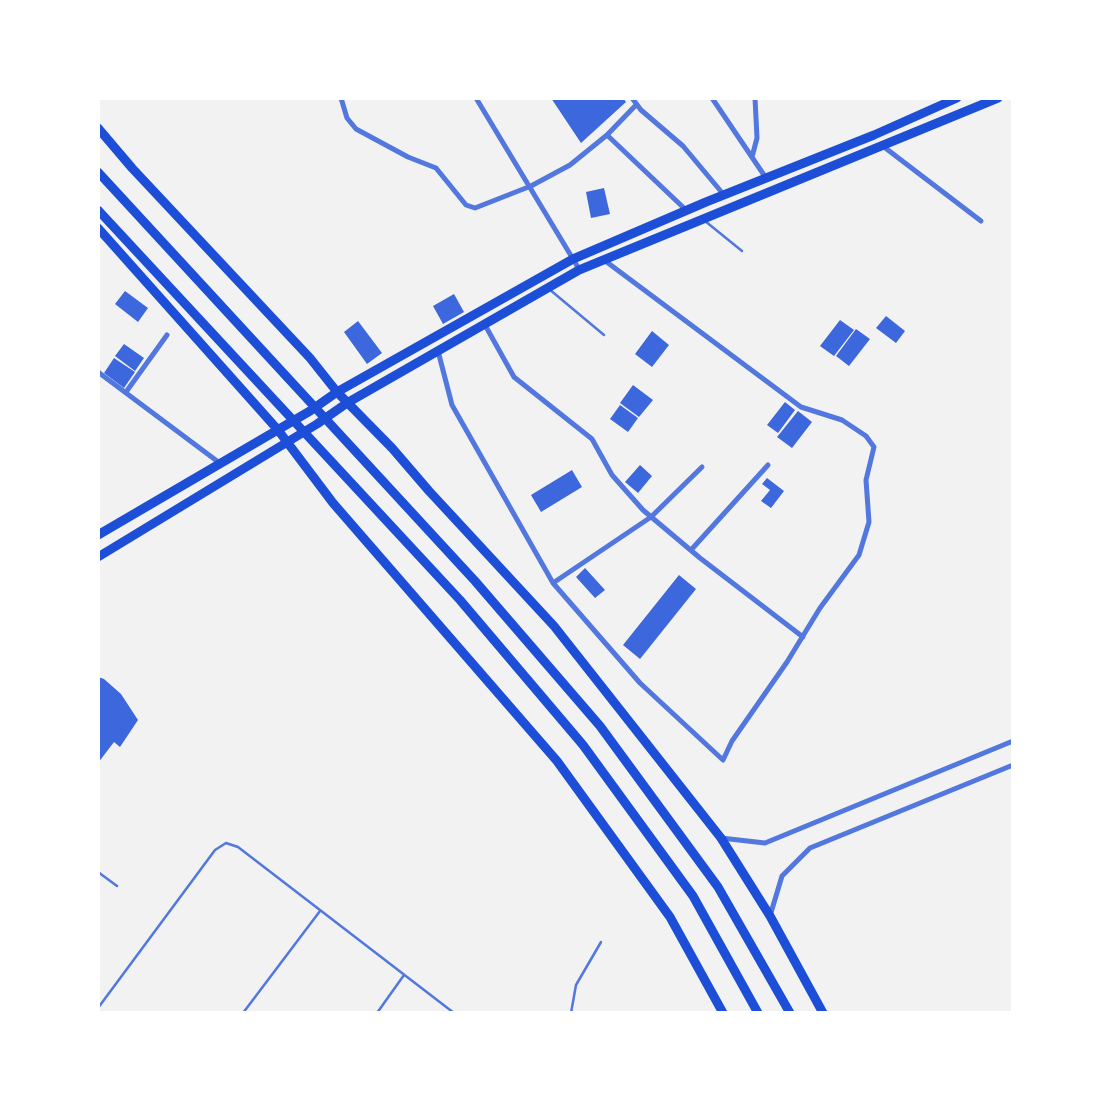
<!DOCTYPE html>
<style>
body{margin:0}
#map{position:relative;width:1111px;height:1111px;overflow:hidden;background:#f2f2f2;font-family:Cabin,sans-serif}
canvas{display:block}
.frame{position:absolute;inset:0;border:100px solid #fff;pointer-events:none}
</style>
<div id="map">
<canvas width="1111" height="1111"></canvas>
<div class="frame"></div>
</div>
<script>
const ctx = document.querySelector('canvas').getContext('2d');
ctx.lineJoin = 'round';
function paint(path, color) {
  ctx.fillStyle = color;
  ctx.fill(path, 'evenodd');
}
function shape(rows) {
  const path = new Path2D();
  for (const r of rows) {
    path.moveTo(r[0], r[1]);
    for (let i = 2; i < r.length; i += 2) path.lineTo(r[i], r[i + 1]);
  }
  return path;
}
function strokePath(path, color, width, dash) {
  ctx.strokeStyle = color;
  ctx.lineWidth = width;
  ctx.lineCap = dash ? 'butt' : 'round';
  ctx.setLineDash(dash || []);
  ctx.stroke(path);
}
const building = shape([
 [551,98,623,98,626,102,581,143],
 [604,188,610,214,591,218,586,192],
 [125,291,148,308,138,322,115,304],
 [454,294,464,312,443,324,433,306],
 [886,316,905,331,896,343,876,328],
 [840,320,854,330,834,356,820,346],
 [358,321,382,353,367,364,344,332],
 [856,329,870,339,849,366,836,356],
 [652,331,669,345,652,367,635,354],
 [124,344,144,358,135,371,115,356],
 [114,358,135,372,124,388,104,373],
 [633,385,653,400,639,417,620,403],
 [785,402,795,410,778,433,767,425],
 [620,405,638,418,628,432,610,419],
 [798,411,812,422,792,448,777,437],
 [640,465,652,476,638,493,625,482],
 [572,470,582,487,541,512,531,495],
 [767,478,784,491,771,508,761,501,770,490,762,484],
 [585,568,605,590,595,598,576,577],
 [679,575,696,589,640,659,623,645],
 [98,677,104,679,121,694,138,720,120,747,114,742,98,763]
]);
const service = shape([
 [705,221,742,251],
 [549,289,604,335],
 [98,872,117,886],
 [98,1008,215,850,226,843,238,847,454,1013],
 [243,1013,320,911],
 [377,1013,404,975],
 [571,1013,576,985,601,942]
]);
const minor = shape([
 [341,98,347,118,356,129,408,157,436,168,466,205,475,208,531,186,570,165,607,135,636,105],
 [476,98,579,269],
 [632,98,641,110,683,146,724,195],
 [712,98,766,178],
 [607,135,686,210],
 [884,147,981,221],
 [752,157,757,138,755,98],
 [485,325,514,377,592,439,612,475,643,510,700,558,803,637],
 [438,351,452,405,553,583,640,683,723,760,732,741,787,662,820,608,859,555,869,522,866,480,874,447,866,436,842,420,801,407,604,260],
 [98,372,221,464],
 [126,392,167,335],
 [691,550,768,465],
 [553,583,651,517,702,467],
 [721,838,765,843,1013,741],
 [770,916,782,876,810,848,1013,765]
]);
const primary = shape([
 [98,128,132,168,310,358,337,392,392,448,429,491,554,626,721,838,770,916,823,1013],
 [98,228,278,430,333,503,557,761,670,917,723,1013],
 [98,535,310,411,337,392,573,259,706,202,874,135,957,98],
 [98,557,317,424,347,403,579,270,998,98]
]);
const trunk = shape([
 [98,172,475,581,600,726,718,887,790,1013],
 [98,210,460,600,583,745,693,896,758,1013]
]);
paint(building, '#3d67dc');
strokePath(service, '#5277de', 2.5);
strokePath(minor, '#5277de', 5);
strokePath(primary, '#1d4ed8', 9);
strokePath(trunk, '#1d4ed8', 9);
</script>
